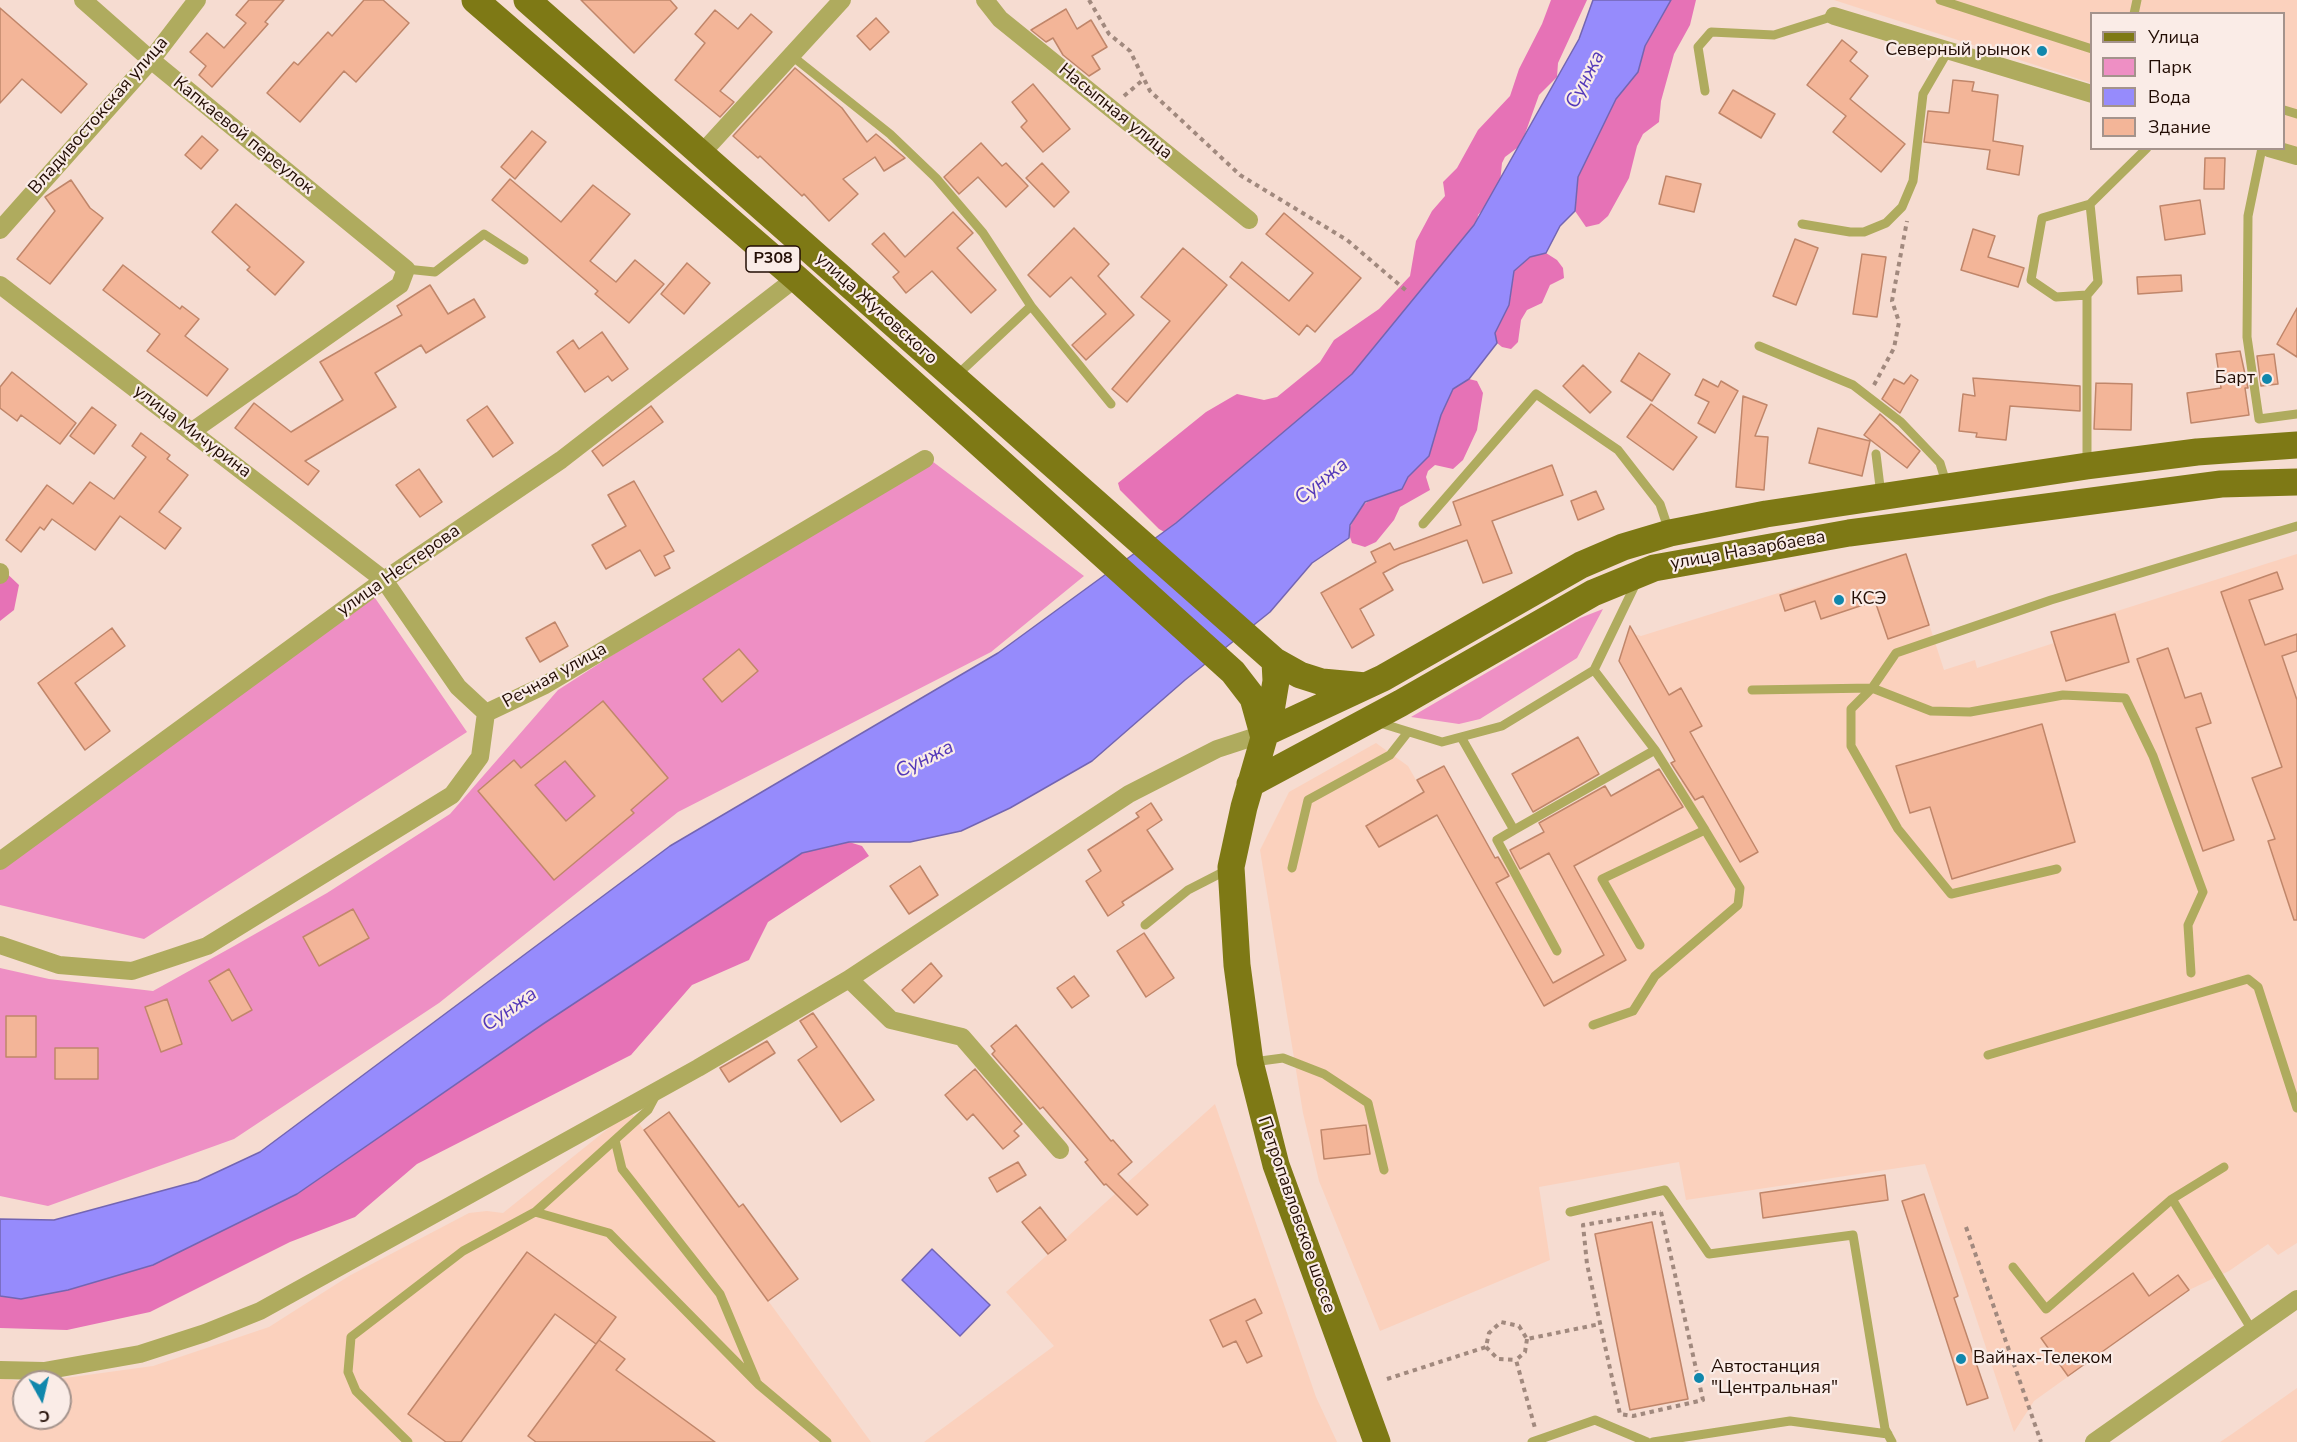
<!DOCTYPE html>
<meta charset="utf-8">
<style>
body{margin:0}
#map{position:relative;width:2297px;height:1442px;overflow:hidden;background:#f6dcd1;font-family:"Nunito Sans",sans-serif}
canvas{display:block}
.legend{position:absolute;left:2090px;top:12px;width:195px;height:138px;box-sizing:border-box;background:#faece7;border:2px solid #a4938c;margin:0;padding:8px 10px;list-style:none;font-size:18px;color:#220d04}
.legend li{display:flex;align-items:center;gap:12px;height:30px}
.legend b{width:30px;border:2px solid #a4938c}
.north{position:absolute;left:12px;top:1370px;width:60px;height:60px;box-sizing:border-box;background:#faece7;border:2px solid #a4938c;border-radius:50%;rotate:172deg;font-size:16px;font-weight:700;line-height:24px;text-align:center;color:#220d04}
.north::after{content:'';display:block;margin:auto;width:21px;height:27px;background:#1087ac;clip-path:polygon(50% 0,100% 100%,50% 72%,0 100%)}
</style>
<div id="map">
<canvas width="2297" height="1442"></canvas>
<ul class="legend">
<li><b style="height:8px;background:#7e7915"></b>Улица</li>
<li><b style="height:16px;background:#ee8fc4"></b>Парк</li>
<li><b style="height:16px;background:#968bfc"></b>Вода</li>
<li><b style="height:16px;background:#f3b598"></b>Здание</li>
</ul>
<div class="north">С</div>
</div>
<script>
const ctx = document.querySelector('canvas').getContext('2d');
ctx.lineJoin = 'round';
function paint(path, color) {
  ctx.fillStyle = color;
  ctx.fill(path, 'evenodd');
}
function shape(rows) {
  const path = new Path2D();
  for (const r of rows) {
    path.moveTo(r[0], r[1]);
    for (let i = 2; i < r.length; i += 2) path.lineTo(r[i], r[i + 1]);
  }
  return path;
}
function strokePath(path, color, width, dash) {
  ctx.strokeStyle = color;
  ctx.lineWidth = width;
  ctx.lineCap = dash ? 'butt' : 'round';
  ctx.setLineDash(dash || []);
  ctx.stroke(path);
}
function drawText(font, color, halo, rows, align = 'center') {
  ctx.font = font + ' "Nunito Sans",sans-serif';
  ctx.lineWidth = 4.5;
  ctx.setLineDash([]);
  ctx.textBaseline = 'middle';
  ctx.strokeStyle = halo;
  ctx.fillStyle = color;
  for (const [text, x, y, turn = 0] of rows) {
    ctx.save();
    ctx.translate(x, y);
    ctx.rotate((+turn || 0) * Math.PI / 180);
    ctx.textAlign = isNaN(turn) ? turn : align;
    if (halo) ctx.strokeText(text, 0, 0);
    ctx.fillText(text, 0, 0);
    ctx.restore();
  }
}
const built = shape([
 [1834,0,2297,0,2297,149,2284,144,2284,14,2092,14,2091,83],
 [1906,553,1944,670,1975,660,1977,668,2054,643,2051,632,2297,554,2297,1243,2278,1255,2268,1244,2229,1271,2189,1290,2034,1401,2014,1432,1925,1164,1686,1200,1679,1162,1539,1187,1550,1260,1380,1331,1319,1181,1303,1113,1260,850,1289,792,1376,743,1408,766,1470,875,1513,852,1522,868,1685,779,1627,664,1622,651,1628,632,1641,636],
 [1215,1104,1316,1397,1337,1442,924,1442,1054,1346,1006,1292],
 [630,1111,871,1442,0,1442,0,1378,25,1382,24,1418,60,1418,60,1382,36,1382,153,1366,269,1327,349,1276,469,1213,487,1211,503,1213],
 [2297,1388,2297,1442,2220,1442,2232,1434]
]);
const green = shape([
 [924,455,1084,576,991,652,678,812,439,1003,234,1139,48,1206,0,1196,0,968,49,979,153,991,234,946,327,893,450,814,558,690],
 [373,595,467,732,144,939,0,905,0,864],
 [1603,609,1577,658,1480,719,1459,724,1411,717,1580,618]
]);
const forest = shape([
 [1551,0,1587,0,1558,63,1557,77,1539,95,1521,145,1505,157,1502,163,1500,183,1491,200,1478,215,1476,233,1389,352,1168,534,1159,529,1120,490,1118,483,1206,412,1230,398,1237,394,1264,400,1277,397,1320,362,1334,340,1379,309,1410,276,1416,241,1432,211,1445,196,1443,182,1457,168,1478,130,1510,96,1519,69,1542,24],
 [1671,0,1696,0,1690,25,1674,54,1661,101,1659,122,1643,134,1637,146,1629,178,1608,216,1599,224,1586,227,1575,211,1578,177,1616,99,1638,72,1645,46],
 [1546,253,1557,260,1563,268,1564,278,1550,285,1542,303,1527,310,1521,320,1518,342,1511,349,1502,347,1497,343,1495,333,1509,305,1514,271,1530,257],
 [1469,379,1477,381,1483,393,1477,430,1463,460,1453,469,1435,465,1428,471,1426,477,1430,490,1400,507,1394,520,1376,542,1365,547,1352,543,1348,531,1360,507,1376,496,1402,489,1408,477,1429,456,1441,415,1453,389],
 [0,567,19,585,14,610,0,621],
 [849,842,862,846,869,856,768,922,749,960,692,985,631,1055,417,1164,355,1217,290,1242,150,1312,67,1330,0,1328,0,1296,21,1299,297,1194,543,1024,802,853]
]);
const water = shape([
 [1593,0,1671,0,1645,46,1638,72,1616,99,1578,177,1575,211,1560,226,1546,253,1530,257,1514,271,1509,305,1495,333,1497,343,1469,379,1453,389,1441,415,1429,456,1408,477,1402,489,1365,502,1350,525,1349,538,1312,563,1270,612,1185,680,1092,761,1010,808,961,831,910,842,849,842,802,853,543,1024,297,1194,153,1265,68,1290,21,1299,0,1296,0,1219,54,1220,198,1181,260,1152,670,846,998,653,1176,523,1352,374,1474,225,1579,39,1593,0],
 [932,1249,990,1305,960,1336,902,1280,932,1249]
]);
const building = shape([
 [249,0,284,0,265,22,268,24,212,87,199,75,206,66,190,52,207,33,224,48,246,23,236,15,249,0],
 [364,0,383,0,409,23,356,82,344,71,300,122,267,93,294,62,298,65,328,32,332,36,364,0],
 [581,0,670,0,677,8,634,53,581,0],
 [0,8,87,84,61,113,22,79,0,103,0,8],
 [1066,9,1077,29,1091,20,1107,47,1092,56,1100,69,1089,76,1063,55,1053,38,1046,42,1031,30,1066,9],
 [715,10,738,29,751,14,772,32,720,91,734,102,720,117,675,80,705,43,695,34,715,10],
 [876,18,889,32,870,50,857,36,876,18],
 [1842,40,1857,52,1850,61,1868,76,1850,99,1905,144,1881,172,1833,132,1846,116,1807,85,1842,40],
 [795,68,842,108,867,142,876,134,905,158,884,171,875,157,843,179,858,194,829,221,804,194,802,196,760,156,758,158,733,136,795,68],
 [1953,80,1974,82,1972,91,1998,95,1993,141,2023,146,2019,175,1987,169,1990,150,1924,142,1928,111,1949,113,1953,80],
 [1033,84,1070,129,1043,152,1021,127,1027,121,1012,102,1033,84],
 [1733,90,1775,114,1761,138,1719,113,1733,90],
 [532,131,546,142,515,179,501,167,532,131],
 [202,136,218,150,201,169,185,155,202,136],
 [981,143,1002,166,1006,163,1028,186,1006,207,978,177,959,194,944,177,981,143],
 [2205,158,2225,158,2224,189,2204,189,2205,158],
 [1042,163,1069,192,1054,207,1026,178,1042,163],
 [1666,176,1701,184,1694,212,1659,204,1666,176],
 [510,179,561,222,593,185,630,214,590,261,616,282,635,260,664,284,629,323,595,294,598,291,492,200,510,179],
 [71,180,90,208,103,218,50,284,17,259,55,211,45,197,71,180],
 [2200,200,2205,234,2165,240,2160,206,2200,200],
 [236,204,304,262,275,295,247,270,250,267,212,232,236,204],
 [953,212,973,233,957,248,996,290,971,313,932,271,906,293,893,277,899,272,872,244,884,233,905,257,953,212],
 [1284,213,1361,278,1315,332,1307,325,1299,335,1230,277,1242,262,1289,301,1313,273,1266,234,1284,213],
 [1074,228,1109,264,1098,276,1134,315,1086,360,1072,345,1106,314,1071,277,1050,297,1028,275,1074,228],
 [1973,229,1995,236,1988,257,2024,268,2018,287,1961,270,1973,229],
 [1795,239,1818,248,1796,305,1773,296,1795,239],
 [1183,248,1227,285,1127,402,1112,389,1170,321,1141,297,1183,248],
 [1862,254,1886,257,1877,317,1853,314,1862,254],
 [687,263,710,283,684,314,661,294,687,263],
 [123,265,180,309,182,306,199,319,185,336,228,369,207,396,147,351,160,334,103,290,123,265],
 [2181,275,2182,291,2138,294,2137,277,2181,275],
 [430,285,448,314,474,299,485,317,426,353,421,345,375,373,396,407,305,461,319,471,308,485,235,428,254,403,291,432,343,400,320,362,402,315,397,306,430,285],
 [2297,308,2297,357,2277,344,2297,308],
 [602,332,628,369,612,381,608,376,585,392,557,352,573,340,579,349,602,332],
 [2240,351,2248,388,2245,388,2249,415,2191,423,2187,393,2221,388,2216,354,2240,351],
 [1639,353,1670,374,1652,401,1621,381,1639,353],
 [2274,354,2278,384,2261,386,2257,356,2274,354],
 [1583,365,1611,392,1590,413,1563,386,1583,365],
 [12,372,76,423,60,444,21,415,17,421,0,408,0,387,12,372],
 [1911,375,1918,380,1900,413,1882,399,1894,379,1904,384,1911,375],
 [1973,378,2080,386,2080,411,2010,406,2006,440,1976,437,1977,433,1959,431,1963,394,1975,396,1973,378],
 [1703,379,1718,387,1721,381,1738,391,1715,433,1698,423,1709,402,1695,395,1703,379],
 [2096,383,2132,384,2131,430,2094,429,2096,383],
 [1743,396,1767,405,1755,436,1768,437,1764,490,1736,487,1743,396],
 [1651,404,1697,437,1673,470,1627,437,1651,404],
 [487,406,513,443,493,457,467,420,487,406],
 [651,406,663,422,603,466,592,451,651,406],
 [92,407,116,425,94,454,70,436,92,407],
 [1880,414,1920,451,1907,468,1864,435,1880,414],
 [1818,428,1870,441,1862,476,1809,463,1818,428],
 [141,433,170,455,167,459,188,475,159,512,181,528,165,549,120,516,95,550,52,519,44,530,40,527,21,552,6,540,47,485,73,504,90,482,114,499,146,457,132,446,141,433],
 [1552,465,1563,495,1492,521,1512,573,1483,583,1467,540,1400,564,1383,573,1393,590,1360,609,1374,635,1352,648,1321,593,1376,562,1371,552,1390,543,1394,550,1461,525,1453,502,1552,465],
 [419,469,442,502,420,517,396,485,419,469],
 [634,481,674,551,664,556,670,568,655,576,640,550,606,569,592,545,626,526,608,495,634,481],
 [1596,491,1604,509,1578,520,1571,501,1596,491],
 [1906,554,1929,625,1888,639,1875,601,1821,619,1815,601,1785,611,1780,595,1906,554],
 [2277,572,2283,589,2249,600,2265,645,2297,634,2297,651,2282,656,2297,700,2297,920,2294,920,2268,841,2275,839,2252,778,2282,767,2221,592,2277,572],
 [2115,614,2129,662,2066,681,2051,632,2115,614],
 [555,622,568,646,540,662,526,638,555,622],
 [1630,626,1669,695,1681,688,1702,726,1690,732,1758,852,1740,862,1703,796,1695,800,1671,763,1675,761,1619,661,1630,626],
 [112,628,125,646,75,683,110,731,85,750,38,683,112,628],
 [2168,648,2185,698,2201,693,2211,723,2196,728,2234,840,2203,851,2137,659,2168,648],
 [739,649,758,671,722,702,703,679,739,649],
 [603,701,668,778,631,810,634,813,554,880,478,791,514,760,521,768,603,701],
 [565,761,595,796,566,821,535,785,565,761],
 [2042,724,2075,842,1952,879,1930,807,1910,813,1896,766,2042,724],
 [1578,737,1599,774,1533,812,1512,774,1578,737],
 [1444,766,1495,858,1498,857,1509,876,1496,883,1553,983,1604,955,1549,853,1520,869,1510,850,1544,832,1539,823,1605,786,1611,796,1659,769,1683,807,1574,866,1626,960,1544,1006,1437,815,1379,847,1366,826,1424,792,1417,780,1444,766],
 [1151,803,1162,820,1147,830,1173,869,1122,902,1124,905,1108,916,1086,881,1101,871,1088,850,1139,817,1136,813,1151,803],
 [920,866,938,895,909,914,890,886,920,866],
 [353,909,369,938,319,966,303,937,353,909],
 [1144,933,1174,978,1146,997,1117,951,1144,933],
 [931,963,942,976,914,1003,902,990,931,963],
 [229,969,252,1010,232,1021,209,981,229,969],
 [1074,976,1089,996,1072,1008,1057,988,1074,976],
 [167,999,182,1044,161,1052,145,1007,167,999],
 [813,1013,874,1100,841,1122,798,1060,817,1047,800,1021,813,1013],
 [6,1016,36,1016,36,1057,6,1057,6,1016],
 [1016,1025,1111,1141,1113,1140,1132,1162,1118,1174,1148,1205,1137,1215,1106,1184,1104,1185,1085,1162,1088,1160,1043,1107,1040,1109,992,1054,995,1051,991,1046,1016,1025],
 [767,1041,775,1053,729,1082,720,1068,767,1041],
 [55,1048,98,1048,98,1079,55,1079,55,1048],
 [975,1069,1022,1124,1014,1131,1019,1136,1003,1149,973,1114,967,1120,945,1095,975,1069],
 [669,1112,739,1207,743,1204,798,1279,768,1301,644,1130,669,1112],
 [1366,1125,1370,1154,1324,1159,1321,1130,1366,1125],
 [1018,1162,1026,1175,997,1192,989,1178,1018,1162],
 [1885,1175,1888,1200,1763,1218,1760,1193,1885,1175],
 [1924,1194,1958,1296,1954,1298,1988,1398,1967,1405,1902,1201,1924,1194],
 [1040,1207,1066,1240,1048,1254,1022,1222,1040,1207],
 [1652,1222,1688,1399,1630,1410,1595,1234,1652,1222],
 [527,1252,616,1317,596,1344,555,1314,461,1442,446,1442,408,1414,527,1252],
 [2133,1273,2149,1296,2178,1275,2189,1290,2068,1376,2041,1338,2133,1273],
 [1255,1299,1262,1313,1246,1321,1262,1356,1247,1363,1236,1341,1223,1347,1210,1320,1255,1299],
 [599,1340,625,1359,616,1370,715,1442,536,1442,528,1436,599,1340]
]);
const path = shape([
 [1089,0,1109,34,1130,51,1150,91,1194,132,1240,175,1347,240,1409,293],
 [1124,96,1144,79],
 [1874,385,1894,348,1899,322,1892,301,1907,221],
 [1661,1212,1703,1400,1633,1416,1620,1414,1587,1264,1583,1225,1661,1212],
 [1966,1227,2041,1442],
 [1527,1339,1525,1352,1516,1360,1535,1428],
 [1486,1347,1498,1359,1516,1360],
 [1387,1379,1486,1347,1489,1333,1501,1322,1519,1326,1527,1339,1600,1324]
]);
const lane = shape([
 [1940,0,2092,49],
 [2134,14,2137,0],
 [792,56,890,134,936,178,983,233,1031,306],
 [1705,91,1698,47,1711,32,1774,35,1834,16],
 [2284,110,2297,114],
 [2262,148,2248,216,2247,337,2259,419,2297,414],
 [1802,224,1850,232,1864,232,1886,223,1902,207,1913,181,1923,94,1948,51],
 [406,269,435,272,484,234,524,260],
 [2087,295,2098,282,2090,204],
 [1759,346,1853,385,1901,422,1940,463,1947,486],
 [956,376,1031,306,1111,404],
 [1876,454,1881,495],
 [2087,464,2087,295,2056,297,2031,280,2042,218,2090,204,2147,148],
 [1423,524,1536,394,1618,450,1660,504,1669,531],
 [1594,670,1655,750],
 [1752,690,1872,688,1896,653,2051,600,2297,526],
 [1377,722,1442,742,1502,726,1594,670,1637,581],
 [1461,737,1514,830,1497,840,1557,951],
 [1514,830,1655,750,1705,830,1602,879,1640,945],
 [1292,868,1308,800,1390,755,1408,732],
 [2057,869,1951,894,1898,829,1851,746,1851,709,1872,688,1931,711,1970,712,2063,695,2125,698,2153,756,2203,892,2188,925,2191,973],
 [1145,925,1188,890,1227,870],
 [1593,1025,1633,1011,1655,976,1738,905,1740,888,1705,830],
 [1988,1055,2248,979,2258,987,2297,1108],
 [1253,1062,1283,1058,1324,1074,1368,1103,1384,1170],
 [615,1140,622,1169,720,1294,756,1380],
 [2172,1199,2252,1330],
 [535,1212,648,1110,656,1095],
 [1570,1212,1665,1190,1709,1254,1853,1235,1885,1429,1892,1442],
 [2013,1267,2046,1309,2172,1199,2224,1167],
 [408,1442,356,1391,348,1372,351,1337,463,1251,535,1212,609,1233,759,1385,827,1442],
 [1532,1442,1595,1420,1647,1442],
 [1653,1442,1790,1421,1888,1434]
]);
const street = shape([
 [83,0,151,60,406,269,400,285,191,432],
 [985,0,1000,19,1249,220],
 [1834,16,2092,94],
 [2269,148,2297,156],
 [701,154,842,0],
 [0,230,151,60,197,0],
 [0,285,384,580,458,687,486,713],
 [0,572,0,575],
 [0,861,384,580,561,460,796,278],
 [0,945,59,965,132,971,207,946,452,795,480,757,486,713,545,685,925,459],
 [849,979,891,1020,962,1037,1060,1150],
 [0,1370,44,1371,140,1354,205,1333,260,1311,698,1068,849,979,1129,794,1217,749,1263,734],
 [2094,1442,2297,1299]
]);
const primary = shape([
 [475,0,796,278,1233,672,1253,698,1263,734],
 [527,0,1275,661,1276,681,1270,717,1244,807,1231,867,1237,965,1250,1062,1276,1165,1377,1442],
 [1275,661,1300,675,1322,682,1366,686],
 [1263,734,1383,678,1581,565,1623,547,1670,533,1766,514,2087,466,2197,452,2297,445],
 [1250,784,1401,703,1593,593,1654,568,1849,533,2221,484,2297,482]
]);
const markers = [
 [2042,51,6,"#1087ac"],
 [2267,379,6,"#1087ac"],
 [1839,600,6,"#1087ac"],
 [1961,1359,6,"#1087ac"],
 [1699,1378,6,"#1087ac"]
];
const shields = [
 [773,259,54]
];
const shieldNames = [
 ["P308",773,259]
];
const poiNames = [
 ["Северный рынок",2030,51,"right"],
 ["Барт",2255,379,"right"],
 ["КСЭ",1851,600],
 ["Вайнах-Телеком",1973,1359],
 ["Автостанция",1711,1368],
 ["\"Центральная\"",1711,1389]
];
const streetNames = [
 ["Насыпная улица",1115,112,39],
 ["Владивостокская улица",99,116,-49],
 ["Капкаевой переулок",243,136,39],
 ["улица Жуковского",876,309,42],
 ["улица Мичурина",192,432,37],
 ["улица Назарбаева",1748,551,-10],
 ["улица Нестерова",399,571,-35],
 ["Речная улица",555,676,-29],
 ["Петропавловское шоссе",1296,1215,71]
];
const waterNames = [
 ["Сунжа",1586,80,-63],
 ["Сунжа",1322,482,-39],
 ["Сунжа",925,760,-26],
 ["Сунжа",510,1010,-35]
];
paint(built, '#fbd1bd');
paint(green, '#ee8fc4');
paint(forest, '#e672b6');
paint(water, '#968bfc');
strokePath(water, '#7365b2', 1.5);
paint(building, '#f3b598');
strokePath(building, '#c0866a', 1.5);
strokePath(path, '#a1897e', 4, [4.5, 4.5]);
strokePath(lane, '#afab5e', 9);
strokePath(street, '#afab5e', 18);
strokePath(primary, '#7e7915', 27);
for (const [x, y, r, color] of markers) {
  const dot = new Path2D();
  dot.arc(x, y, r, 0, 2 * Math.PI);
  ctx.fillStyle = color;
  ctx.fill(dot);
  strokePath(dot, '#faece7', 2);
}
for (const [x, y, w] of shields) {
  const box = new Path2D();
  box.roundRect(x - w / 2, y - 13, w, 26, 4.5);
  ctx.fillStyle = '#faece7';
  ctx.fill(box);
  strokePath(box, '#220d04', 1.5);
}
drawText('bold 16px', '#220d04', null, shieldNames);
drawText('18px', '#220d04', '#faece7', poiNames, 'left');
drawText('18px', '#220d04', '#faece7', streetNames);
drawText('italic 20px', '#5438b9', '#faece7', waterNames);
</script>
